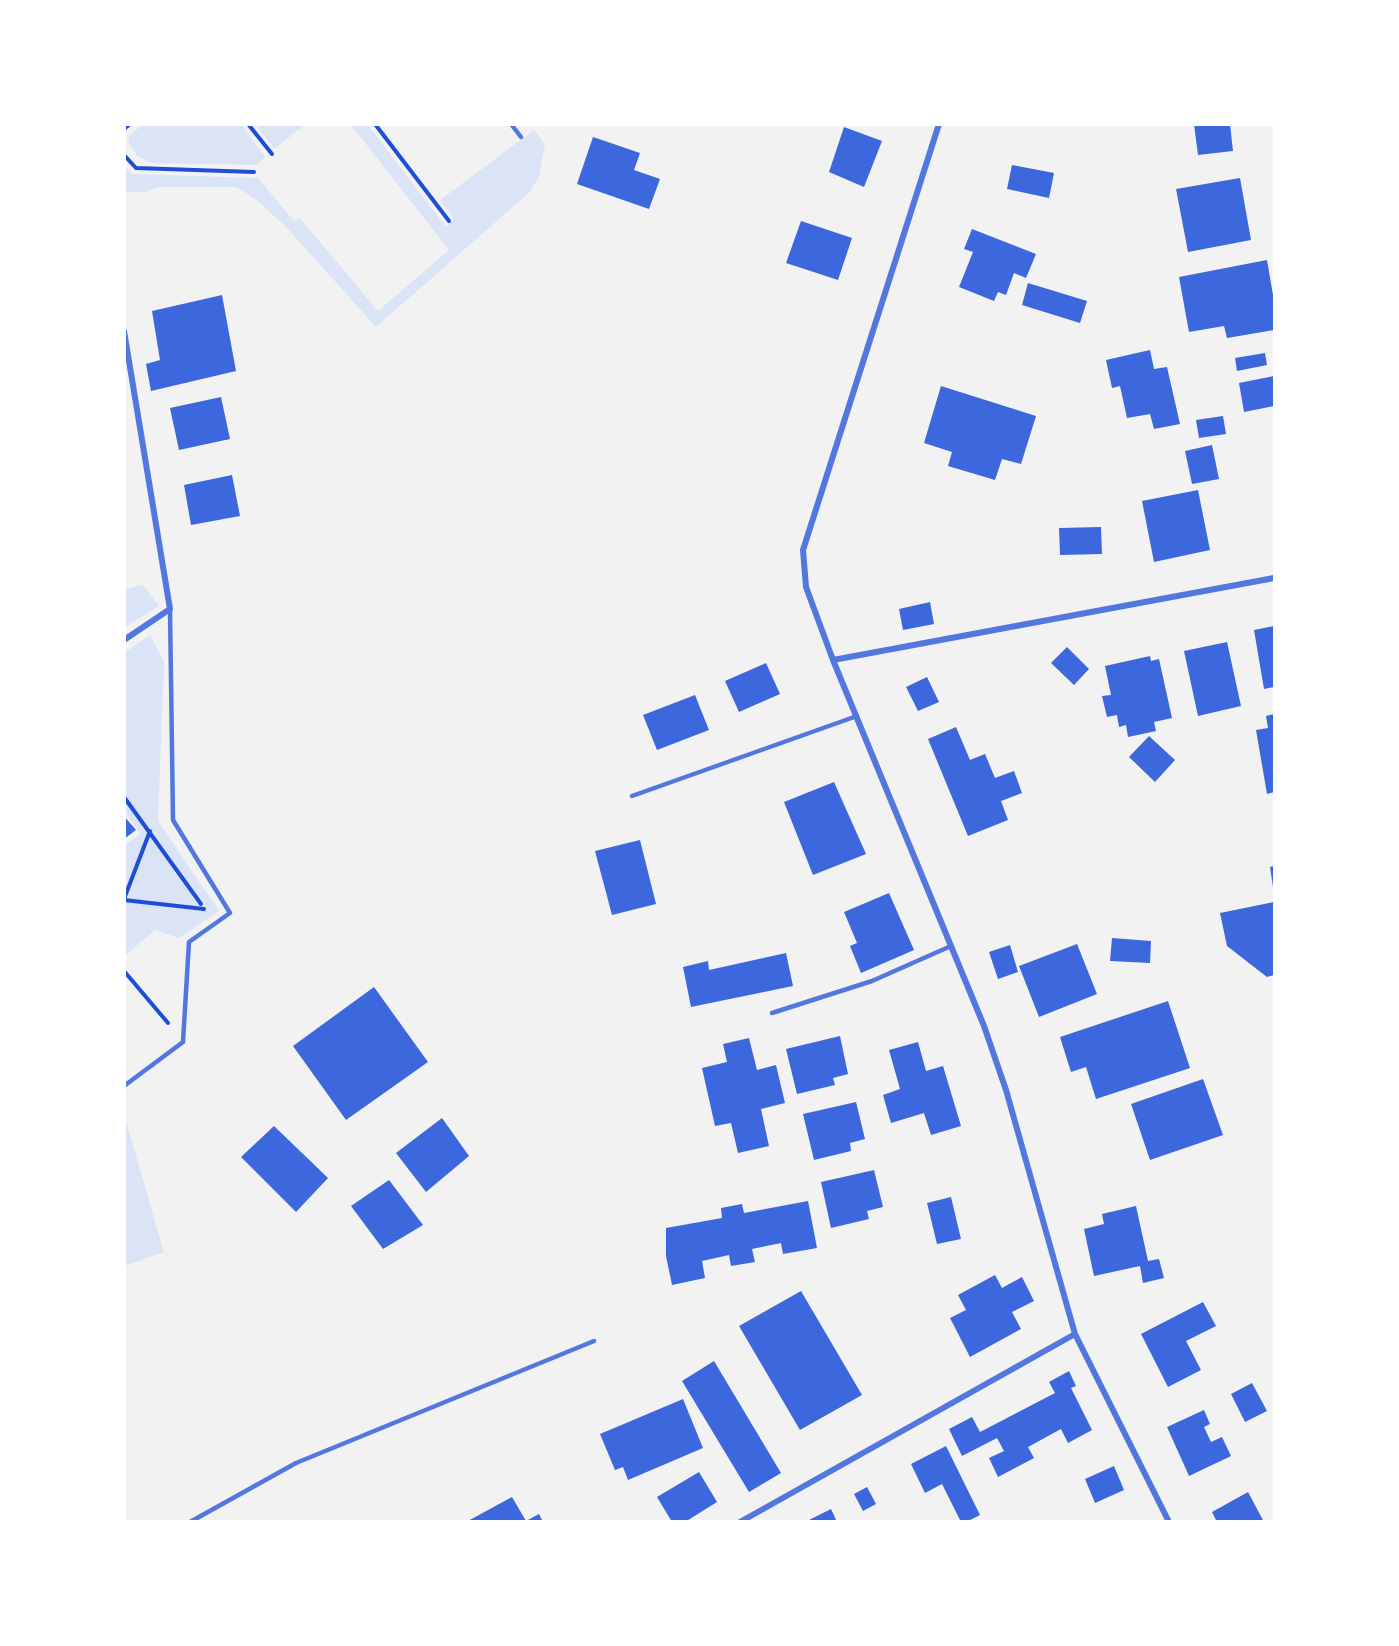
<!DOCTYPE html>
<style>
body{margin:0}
#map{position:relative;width:1399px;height:1646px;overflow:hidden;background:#f2f2f2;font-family:"PT Sans",sans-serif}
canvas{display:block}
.frame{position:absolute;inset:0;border:126px solid #fff;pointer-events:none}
</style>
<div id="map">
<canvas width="1399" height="1646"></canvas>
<div class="frame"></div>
</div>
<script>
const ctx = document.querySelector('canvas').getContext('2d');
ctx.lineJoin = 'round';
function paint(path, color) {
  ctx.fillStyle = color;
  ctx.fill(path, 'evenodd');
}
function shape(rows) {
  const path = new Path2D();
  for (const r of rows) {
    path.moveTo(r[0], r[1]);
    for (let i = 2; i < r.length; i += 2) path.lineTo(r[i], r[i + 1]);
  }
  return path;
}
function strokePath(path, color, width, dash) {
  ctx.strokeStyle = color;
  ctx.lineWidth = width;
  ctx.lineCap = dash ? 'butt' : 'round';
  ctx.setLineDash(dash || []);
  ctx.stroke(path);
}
const green = shape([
 [142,125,242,125,265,157,257,165,152,163,137,156,128,142,129,136],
 [256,125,305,125,274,149],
 [351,125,368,125,446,227,454,219,440,200,534,130,545,144,539,177,530,192,376,327,287,228,259,202,237,187,157,187,146,192,126,192,125,190,125,167,132,174,258,178,294,221,300,218,378,311,449,250],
 [143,585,159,606,125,627,125,589],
 [150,635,164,661,158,821,219,911,179,938,155,930,127,954,124,951,124,847,140,833,125,812,125,652],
 [125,1118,164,1252,125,1266,124,1266]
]);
const building = shape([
 [1194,124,1230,124,1233,151,1198,155],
 [844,127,882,141,864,187,829,172],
 [593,137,640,153,634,170,660,179,649,209,577,184],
 [1012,165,1054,173,1049,198,1007,189],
 [1240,178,1251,240,1188,252,1176,189],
 [801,221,852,238,838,280,786,263],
 [972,229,1036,254,1026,278,1014,273,1006,295,998,292,994,301,959,287,973,252,964,249],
 [1267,260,1274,301,1274,330,1227,338,1224,326,1189,332,1179,277],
 [1028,283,1087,301,1080,323,1022,305],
 [222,295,236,371,151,391,146,364,160,360,152,311],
 [1150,350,1154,369,1167,367,1180,424,1154,429,1150,414,1127,418,1120,386,1112,388,1106,360],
 [1265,353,1267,365,1237,371,1235,358],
 [1274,376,1274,406,1244,412,1239,383],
 [941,386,1036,416,1021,464,1002,459,995,480,948,466,952,452,924,443],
 [221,397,230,439,179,450,170,408],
 [1223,416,1226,434,1199,438,1196,420],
 [1212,445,1219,479,1192,484,1185,451],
 [232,475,240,516,191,525,184,485],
 [1198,490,1210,550,1154,562,1142,501],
 [1101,527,1102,554,1060,555,1059,528],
 [930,602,934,624,903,630,899,609],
 [1274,626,1274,687,1264,689,1254,630],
 [1227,642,1241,706,1198,716,1184,651],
 [1067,647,1089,669,1074,685,1051,663],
 [1150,656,1151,661,1159,659,1172,718,1154,722,1156,731,1128,737,1126,725,1119,727,1117,715,1107,717,1102,696,1111,695,1105,666],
 [766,663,780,694,739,712,725,681],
 [927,677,939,702,918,711,906,687],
 [695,695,709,730,657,750,643,715],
 [1274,714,1274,792,1267,794,1256,730,1268,728,1266,716],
 [956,727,970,760,985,754,995,778,1014,771,1022,793,1001,801,1008,820,968,836,928,739],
 [1149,736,1175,760,1155,782,1129,757],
 [834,782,866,854,813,875,784,802],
 [124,816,136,830,124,839],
 [640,840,656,904,612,915,595,851],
 [1274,866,1274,887,1273,887,1270,867],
 [889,893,914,950,861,973,850,946,857,943,844,912],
 [1274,902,1274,975,1267,977,1227,946,1220,913],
 [1112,938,1151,941,1150,963,1110,961],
 [1077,944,1097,994,1039,1017,1019,966],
 [1010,945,1018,972,998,979,989,952],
 [786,953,793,986,691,1007,683,967,708,961,709,970],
 [374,987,428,1062,346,1120,293,1046],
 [1168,1001,1190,1068,1096,1099,1086,1067,1071,1072,1060,1037],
 [840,1036,848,1074,833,1078,835,1085,797,1094,786,1049],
 [749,1038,757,1070,776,1065,785,1103,761,1109,769,1146,738,1153,731,1123,715,1126,702,1068,727,1062,723,1044],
 [918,1042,926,1071,943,1066,961,1126,931,1135,924,1113,891,1123,883,1095,900,1089,889,1050],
 [1203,1079,1223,1135,1150,1160,1131,1104],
 [856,1102,865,1139,850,1143,851,1151,814,1160,803,1114],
 [442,1118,469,1156,426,1192,396,1153],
 [274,1126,328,1178,296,1212,241,1157],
 [874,1170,883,1207,867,1211,869,1219,831,1228,821,1182],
 [389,1180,423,1225,383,1249,351,1206],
 [951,1197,961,1239,937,1244,927,1203],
 [808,1201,817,1248,783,1254,781,1243,752,1249,755,1262,731,1266,729,1255,702,1261,705,1278,672,1285,666,1256,666,1228,722,1218,721,1208,742,1204,744,1213],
 [1136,1206,1148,1261,1159,1259,1164,1278,1143,1283,1140,1266,1094,1276,1084,1229,1104,1224,1102,1214],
 [995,1275,1002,1288,1022,1277,1034,1301,1012,1312,1021,1329,970,1357,950,1318,966,1310,958,1295],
 [801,1291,862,1395,800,1430,739,1326],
 [1203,1302,1216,1326,1186,1341,1201,1370,1168,1387,1141,1334],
 [714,1361,781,1473,749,1492,682,1381],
 [1069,1371,1076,1386,1071,1388,1092,1430,1068,1443,1061,1429,1028,1447,1034,1458,998,1477,989,1458,1004,1451,997,1438,962,1456,949,1429,972,1417,980,1432,1055,1393,1049,1382],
 [1252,1383,1267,1411,1245,1422,1231,1394],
 [683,1399,703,1448,628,1480,623,1467,615,1470,600,1434],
 [1204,1410,1210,1424,1204,1427,1211,1442,1222,1437,1231,1456,1189,1476,1167,1427],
 [946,1446,980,1515,966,1522,961,1522,942,1484,925,1493,911,1464],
 [1114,1466,1124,1490,1095,1503,1085,1479],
 [699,1472,717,1502,685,1522,672,1522,657,1497],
 [867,1487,876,1504,863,1511,854,1494],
 [1248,1492,1264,1522,1217,1522,1212,1512],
 [512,1497,526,1521,539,1514,543,1522,466,1522],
 [831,1509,837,1522,805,1522]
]);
const path = shape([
 [248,124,272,154],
 [375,124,449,221],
 [124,129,130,124],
 [124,155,136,168,254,172],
 [124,797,201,904],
 [124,899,150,831],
 [124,900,204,909],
 [124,971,168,1023]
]);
const service = shape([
 [511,124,521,137],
 [632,796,857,716],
 [772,1013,872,981,951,946],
 [124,1086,183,1042,189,942,230,913,173,820,170,609],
 [190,1522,296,1463,594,1341]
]);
const minor = shape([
 [939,124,803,550,806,587,833,660,984,1026,1006,1090,1075,1334,1169,1522],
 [124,331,170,609,124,640],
 [833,660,1274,578],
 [740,1522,1075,1334]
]);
paint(green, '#dbe4f7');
paint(building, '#3d67dc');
strokePath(path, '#1d4ed8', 4);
strokePath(service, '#5277de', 4.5);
strokePath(minor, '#5277de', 6);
</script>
